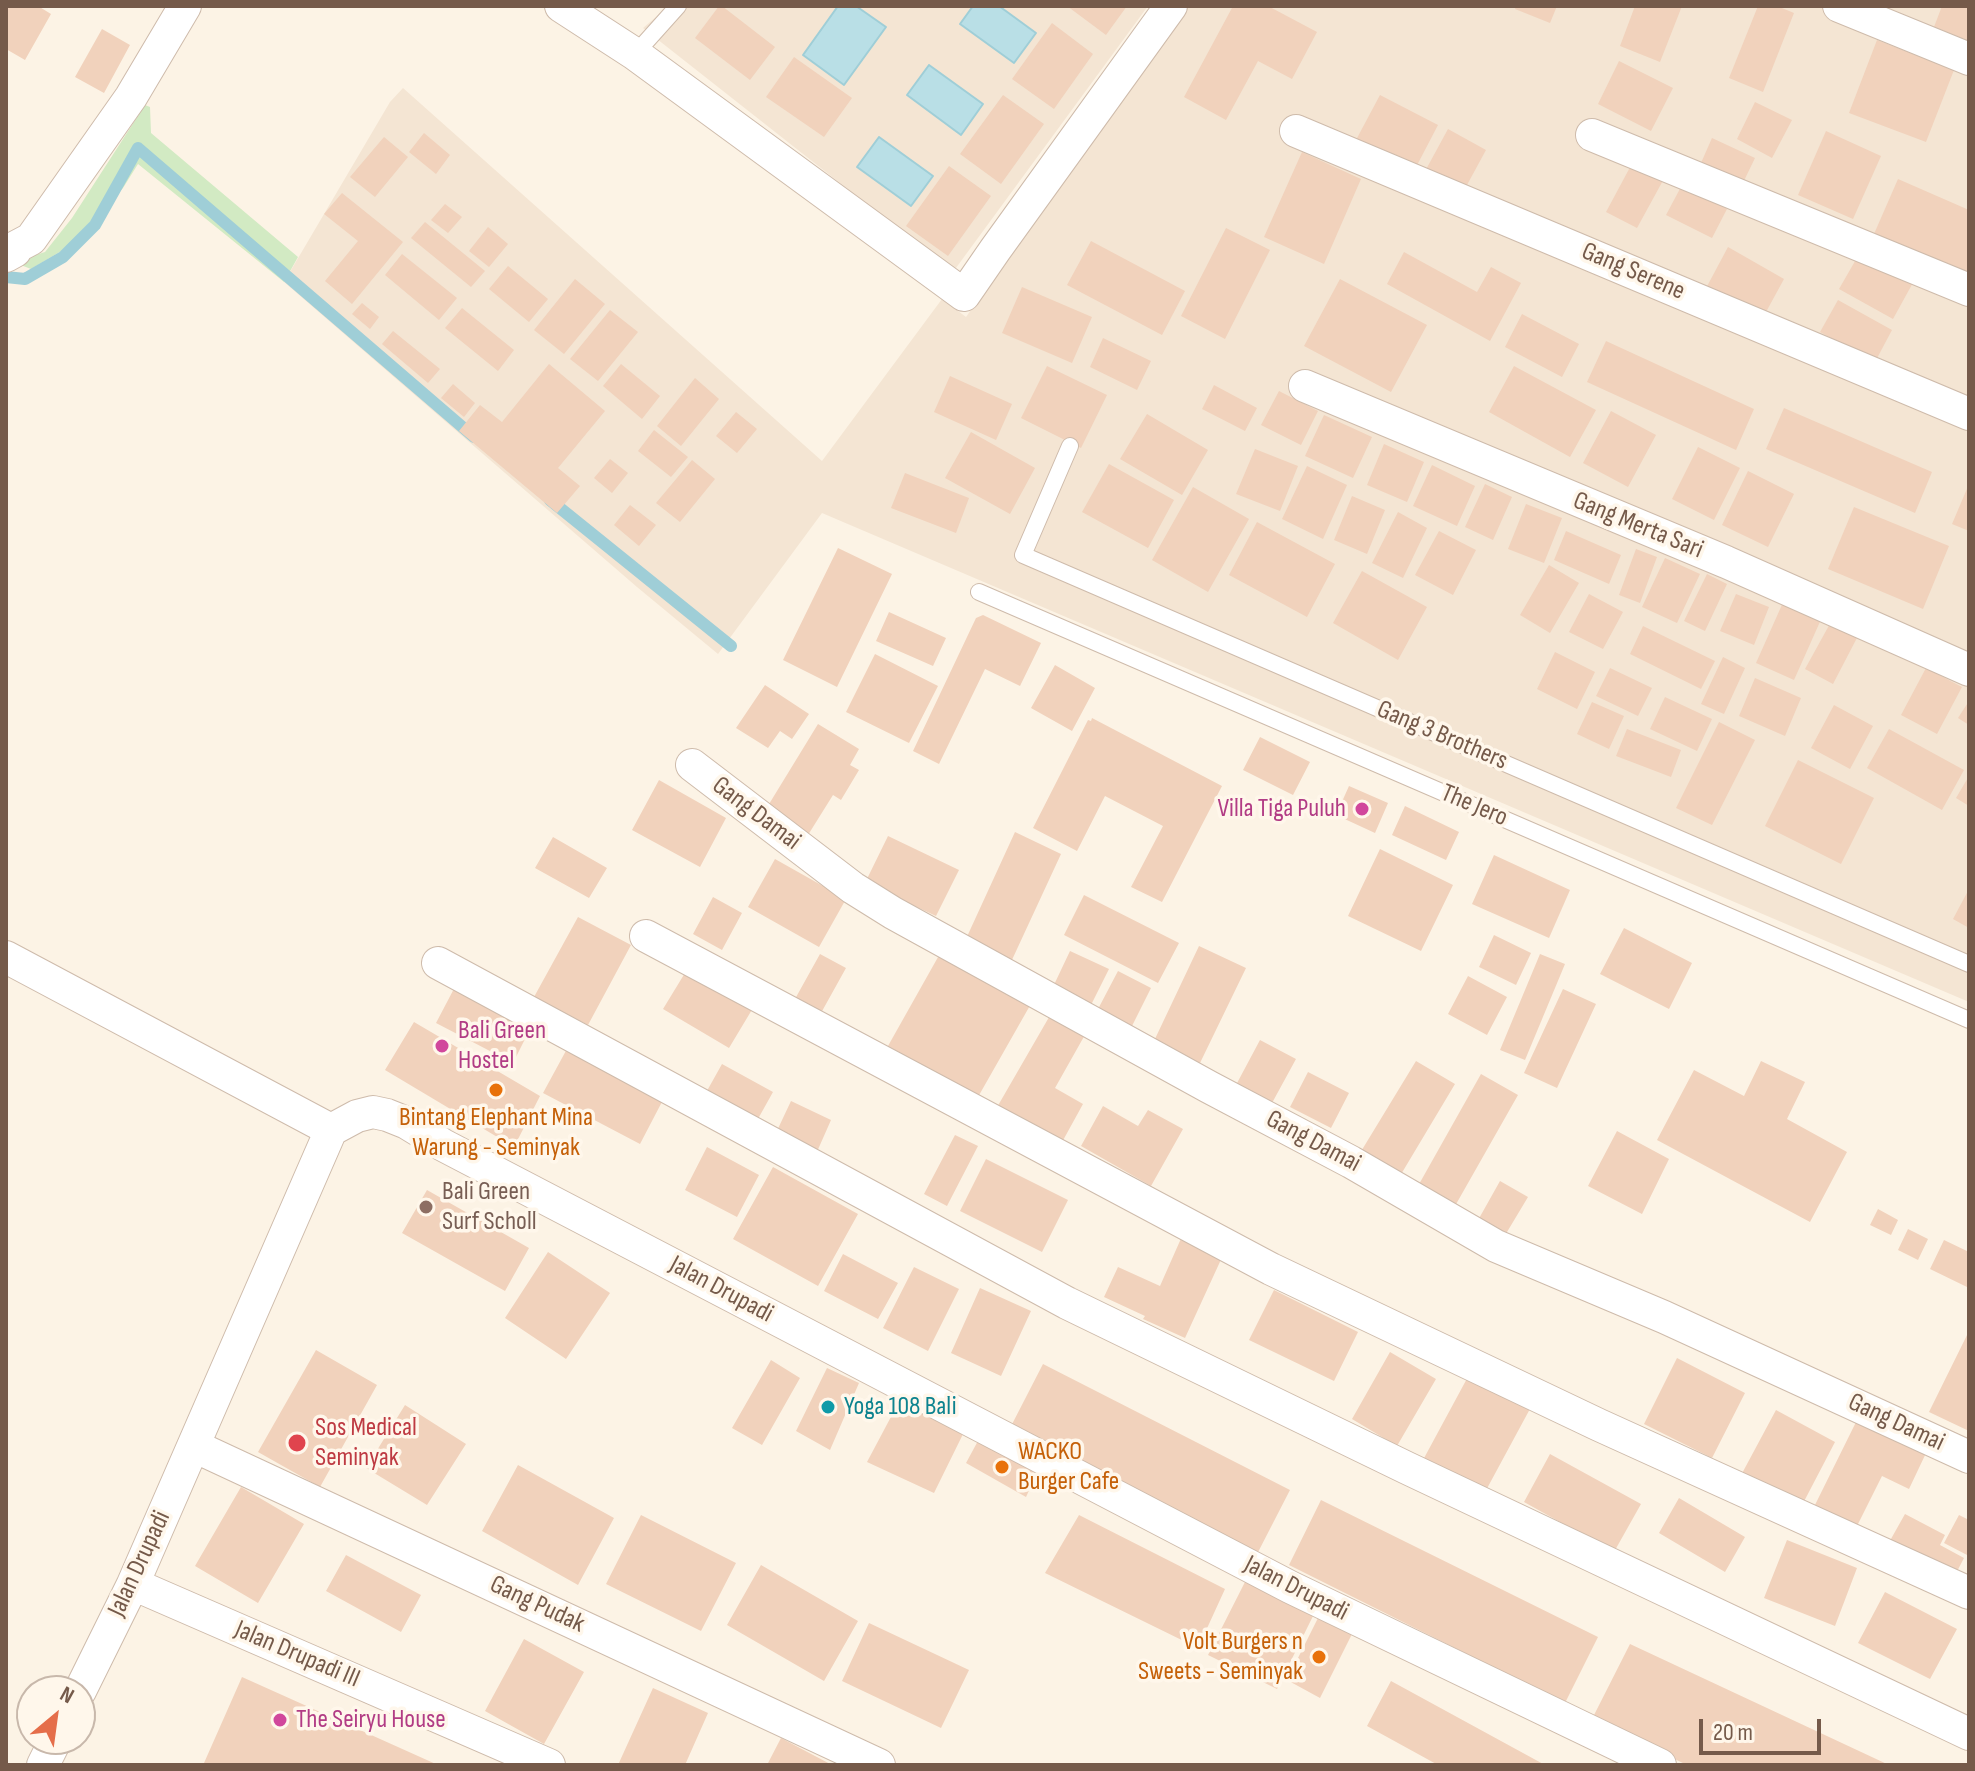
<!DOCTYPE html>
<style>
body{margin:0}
#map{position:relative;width:1975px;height:1771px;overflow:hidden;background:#fcf3e5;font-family:"Sofia Sans Condensed",sans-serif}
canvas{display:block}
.frame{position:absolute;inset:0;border:8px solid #755a4a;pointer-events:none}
.north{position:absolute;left:16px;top:1675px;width:80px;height:80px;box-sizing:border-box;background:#fff7eb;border:2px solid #c8b8ab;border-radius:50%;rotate:29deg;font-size:22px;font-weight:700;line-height:32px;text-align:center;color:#755a4a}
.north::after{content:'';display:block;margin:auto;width:28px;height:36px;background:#e56e4a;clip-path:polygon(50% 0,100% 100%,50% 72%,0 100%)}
.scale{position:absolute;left:1699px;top:1719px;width:122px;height:36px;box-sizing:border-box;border:4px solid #755a4a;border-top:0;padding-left:10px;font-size:24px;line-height:28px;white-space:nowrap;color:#755a4a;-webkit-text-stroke:6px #fff7eb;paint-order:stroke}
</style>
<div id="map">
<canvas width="1975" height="1771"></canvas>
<div class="frame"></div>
<div class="north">N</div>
<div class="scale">20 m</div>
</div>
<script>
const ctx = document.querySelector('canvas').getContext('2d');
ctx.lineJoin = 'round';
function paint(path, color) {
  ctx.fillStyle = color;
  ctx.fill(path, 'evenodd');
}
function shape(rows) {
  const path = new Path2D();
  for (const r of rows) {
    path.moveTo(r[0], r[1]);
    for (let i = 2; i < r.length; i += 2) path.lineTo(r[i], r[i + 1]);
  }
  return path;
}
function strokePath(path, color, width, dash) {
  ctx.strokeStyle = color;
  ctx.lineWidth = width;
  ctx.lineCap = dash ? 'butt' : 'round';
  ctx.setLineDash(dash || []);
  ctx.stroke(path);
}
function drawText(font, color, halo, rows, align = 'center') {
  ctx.font = font + ' "Sofia Sans Condensed",sans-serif';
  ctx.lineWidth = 7;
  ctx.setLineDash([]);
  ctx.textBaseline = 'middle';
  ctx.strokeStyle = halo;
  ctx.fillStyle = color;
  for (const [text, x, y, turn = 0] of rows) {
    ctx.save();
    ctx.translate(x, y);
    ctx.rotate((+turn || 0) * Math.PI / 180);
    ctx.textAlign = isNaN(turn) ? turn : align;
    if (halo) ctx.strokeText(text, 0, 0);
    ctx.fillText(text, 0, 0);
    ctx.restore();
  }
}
const residential = shape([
 [669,6,1148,6,953,272,643,28],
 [1185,6,1969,6,1969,1002,822,513,718,654,637,587,284,282,390,102,403,88,822,461,942,299,966,317]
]);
const green = shape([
 [145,105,150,107,151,133,298,257,284,282,138,164,123,188,63,250,31,269,13,262,45,252,72,218]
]);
const water = shape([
 [838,6,856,6,886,27,844,85,803,55,838,6],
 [973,6,999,6,1036,33,1014,63,960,24,973,6],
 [929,65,983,104,961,135,907,95,929,65],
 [879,137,933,176,911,206,857,167,879,137]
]);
const stream = shape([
 [6,277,25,279,63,257,95,225,138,148,474,437],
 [550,500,731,646]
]);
const building = shape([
 [6,6,38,6,51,14,25,60,6,49],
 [719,6,722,6,775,47,750,80,695,38],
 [1067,6,1127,6,1106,35],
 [1233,6,1268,6,1317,32,1292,79,1258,61,1226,120,1184,97],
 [1516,6,1557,6,1550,23,1515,9],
 [1635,6,1682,6,1660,62,1620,46],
 [1758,6,1777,6,1794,13,1763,92,1729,78],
 [1942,6,1969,6,1969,41,1934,27],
 [1052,23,1093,54,1054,109,1012,79],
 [102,29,130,45,104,93,75,77],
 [1877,40,1954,70,1926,142,1849,113],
 [794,57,852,98,824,137,766,97],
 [1619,61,1673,88,1651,131,1598,104],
 [1003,95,1044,124,1001,184,960,154],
 [1380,95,1438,125,1414,171,1356,140],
 [1755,102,1792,120,1772,158,1737,139],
 [1448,129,1486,150,1461,196,1423,175],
 [1826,131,1881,156,1853,219,1798,195],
 [424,133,450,155,436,174,409,152],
 [384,137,408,157,375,197,350,177],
 [1712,138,1755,158,1739,191,1697,172],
 [1302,152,1361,179,1324,264,1264,237],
 [1635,158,1666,175,1637,228,1606,212],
 [949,166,991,196,948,256,906,226],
 [1898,179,1969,210,1969,276,1874,234],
 [1682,185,1727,209,1712,238,1666,215],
 [342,193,403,242,352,304,325,281,358,241,324,214],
 [445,204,462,217,448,233,431,220],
 [425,222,485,271,471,287,411,238],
 [488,227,508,244,489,267,469,251],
 [1226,228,1270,250,1225,339,1181,316],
 [1091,241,1185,291,1162,335,1067,285],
 [1728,247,1784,279,1760,323,1704,292],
 [1862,249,1915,279,1893,319,1839,289],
 [1404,252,1477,292,1491,267,1521,283,1490,341,1387,284],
 [402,254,457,298,439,320,385,275],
 [508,266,548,299,529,322,489,289],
 [575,279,605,304,564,354,534,330],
 [1340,279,1427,325,1391,392,1304,346],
 [1022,287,1092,317,1072,363,1002,333],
 [1838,300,1892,330,1875,362,1820,332],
 [362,303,379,317,370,329,352,314],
 [462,308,514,350,498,371,445,328],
 [610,310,638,332,598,381,570,359],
 [1522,314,1579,344,1562,377,1505,347],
 [393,331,440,369,428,383,382,344],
 [1103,338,1151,361,1137,390,1090,367],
 [1606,341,1754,409,1736,450,1587,382],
 [549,364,605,411,558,468,580,486,557,513,459,431,480,405,502,422],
 [621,364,660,396,642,419,603,386],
 [1047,366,1107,395,1081,448,1021,418],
 [1514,366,1596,410,1570,457,1489,412],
 [950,376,1012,404,996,440,934,412],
 [695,378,719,399,681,446,657,426],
 [453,384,475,403,464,417,441,398],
 [1214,385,1257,408,1245,431,1202,409],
 [1279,391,1318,411,1301,445,1261,425],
 [1784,408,1932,472,1915,513,1766,449],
 [1611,411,1656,435,1628,487,1583,463],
 [736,412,757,429,737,453,716,436],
 [1147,414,1208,450,1182,495,1120,459],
 [1324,415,1372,437,1353,478,1305,456],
 [654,430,688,457,671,477,638,451],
 [971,432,1035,468,1010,514,945,478],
 [1384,444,1424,462,1407,502,1367,485],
 [1698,447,1740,468,1714,520,1672,499],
 [1255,449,1298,466,1280,511,1236,494],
 [610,459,628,473,612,493,594,478],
 [692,460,715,479,680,522,656,503],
 [1109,464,1174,500,1148,548,1082,512],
 [1432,465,1475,486,1457,526,1413,506],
 [1307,466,1347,485,1323,539,1282,519],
 [1748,471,1794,494,1768,547,1722,525],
 [905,473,969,498,956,533,891,508],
 [1485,484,1512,497,1493,540,1465,527],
 [1969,484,1969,531,1952,524],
 [1193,487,1249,519,1208,592,1152,560],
 [1352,496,1385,510,1367,554,1334,540],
 [1526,504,1562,518,1544,563,1508,549],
 [630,505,656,525,639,546,614,525],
 [1854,507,1949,546,1923,609,1828,569],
 [1398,512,1427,528,1403,578,1372,563],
 [1257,522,1335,564,1307,617,1229,575],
 [1439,531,1476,550,1453,595,1415,575],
 [1566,531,1621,555,1609,584,1554,560],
 [838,548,892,574,837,687,783,660],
 [1636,549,1657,557,1640,603,1619,595],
 [1665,558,1700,574,1677,623,1642,607],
 [1549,565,1579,583,1550,633,1520,615],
 [1362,571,1427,607,1398,660,1333,623],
 [1707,574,1727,584,1705,631,1684,621],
 [1589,594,1623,612,1603,649,1569,632],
 [1736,594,1769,607,1754,645,1720,631],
 [1785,598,1823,615,1794,680,1756,663],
 [889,612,946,638,933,666,876,641],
 [983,615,1041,643,1020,686,985,669,939,764,913,751,976,618],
 [1832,620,1859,634,1833,684,1805,669],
 [1643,626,1715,661,1701,689,1630,654],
 [1555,652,1595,672,1577,709,1537,689],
 [875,654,938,686,909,743,846,712],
 [1723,657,1745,668,1724,714,1701,704],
 [1055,665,1095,688,1072,731,1031,708],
 [1610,668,1652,688,1638,716,1596,696],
 [1926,668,1962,687,1937,734,1901,715],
 [1755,678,1801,698,1785,736,1739,716],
 [765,685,809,714,792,739,780,731,768,748,736,728],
 [1665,697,1712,719,1697,751,1650,729],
 [1969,701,1969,725,1958,718],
 [1592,702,1624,716,1609,749,1577,734],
 [1834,705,1873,726,1850,769,1811,748],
 [1092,718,1222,786,1162,902,1131,887,1163,826,1105,796,1077,851,1033,828,1088,720,1091,721],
 [1719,722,1755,740,1712,825,1676,808],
 [818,724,859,749,850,765,859,770,841,800,833,795,808,835,766,809],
 [1627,729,1681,750,1671,777,1616,756],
 [1889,729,1964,770,1942,810,1867,768],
 [1260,737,1310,762,1293,795,1243,770],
 [1798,760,1874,798,1841,864,1765,826],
 [1969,776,1969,806,1956,798],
 [659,780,726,818,700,867,632,830],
 [1349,786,1388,803,1375,833,1336,815],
 [1405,806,1459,832,1446,860,1392,835],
 [1015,832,1061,854,1011,962,965,941],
 [888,836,959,870,936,916,865,883],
 [553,837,607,868,589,898,535,868],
 [1380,849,1453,885,1421,951,1348,916],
 [1494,855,1570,890,1549,938,1472,904],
 [775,859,846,899,819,947,748,907],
 [1969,889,1969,928,1953,919],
 [1084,895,1179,943,1158,983,1064,935],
 [713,897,742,913,722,950,693,934],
 [578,917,631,945,588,1025,534,997],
 [1624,928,1692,963,1669,1009,1600,974],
 [1494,935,1531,953,1516,985,1479,967],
 [1199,946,1246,968,1200,1063,1154,1041],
 [942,950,1032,1002,978,1097,888,1046],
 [1070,951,1109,969,1090,1007,1052,989],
 [820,954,846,968,821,1013,795,999],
 [1540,954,1565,964,1525,1060,1500,1050],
 [688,968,753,1008,729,1048,663,1009],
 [1118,971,1151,988,1131,1028,1097,1011],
 [1468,976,1507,997,1487,1035,1448,1014],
 [457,983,533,1023,513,1063,436,1023],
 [1563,989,1596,1004,1557,1088,1524,1073],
 [1052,1012,1086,1033,1055,1088,1083,1104,1061,1144,996,1109],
 [414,1022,540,1096,514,1147,385,1070],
 [1260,1040,1296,1059,1272,1103,1236,1085],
 [568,1047,664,1098,640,1144,543,1093],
 [1416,1061,1455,1084,1397,1181,1357,1158],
 [1761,1061,1805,1082,1787,1119,1847,1152,1810,1222,1657,1140,1694,1070,1744,1096],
 [722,1064,773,1092,754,1126,703,1098],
 [1308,1072,1349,1093,1331,1128,1290,1107],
 [1481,1074,1518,1095,1455,1206,1418,1186],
 [791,1101,831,1120,816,1154,775,1135],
 [1103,1106,1138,1126,1148,1110,1183,1129,1151,1186,1081,1146],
 [1617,1131,1669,1159,1642,1214,1588,1186],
 [955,1135,978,1146,947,1206,924,1194],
 [707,1147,759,1175,737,1217,685,1190],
 [986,1159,1068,1200,1042,1252,960,1211],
 [773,1167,858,1214,818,1286,733,1239],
 [1500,1181,1528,1197,1504,1237,1477,1222],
 [427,1190,529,1248,505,1291,402,1233],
 [1878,1209,1898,1220,1891,1235,1870,1225],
 [1908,1229,1928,1239,1918,1260,1898,1250],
 [1183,1234,1224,1253,1185,1338,1143,1319,1145,1316,1104,1297,1118,1267,1160,1286],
 [1944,1240,1969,1252,1969,1282,1967,1287,1930,1269],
 [548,1252,610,1293,566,1359,505,1318],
 [843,1254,898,1283,878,1319,824,1291],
 [914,1267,959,1289,928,1351,883,1328],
 [980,1288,1031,1311,1001,1376,951,1353],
 [1274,1290,1358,1332,1334,1381,1249,1340],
 [1969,1331,1969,1431,1929,1412],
 [316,1350,377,1385,320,1487,258,1452],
 [1390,1352,1436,1379,1397,1446,1352,1419],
 [1677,1358,1745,1393,1712,1458,1644,1424],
 [771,1360,800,1378,762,1445,732,1428],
 [1043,1364,1290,1490,1255,1558,1008,1432],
 [827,1368,859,1383,830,1450,796,1431],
 [1470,1373,1531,1407,1484,1494,1423,1460],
 [901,1398,965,1430,934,1493,867,1462],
 [405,1405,466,1444,427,1505,366,1468],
 [1776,1410,1835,1442,1799,1511,1739,1479],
 [1859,1416,1927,1451,1909,1489,1882,1476,1854,1532,1812,1511],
 [979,1439,1038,1471,1026,1497,966,1463],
 [1550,1454,1641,1504,1614,1552,1524,1502],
 [518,1465,614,1518,578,1585,482,1531],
 [241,1487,304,1524,258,1603,195,1566],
 [1679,1498,1745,1537,1725,1572,1659,1533],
 [1321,1500,1598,1637,1565,1703,1289,1565],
 [1905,1514,1945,1535,1940,1545,1964,1558,1952,1581,1887,1546],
 [641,1515,736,1563,701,1631,606,1584],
 [1079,1515,1225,1589,1198,1648,1045,1573],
 [1959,1515,1969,1520,1969,1556,1944,1543],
 [1787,1540,1857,1568,1835,1626,1764,1598],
 [346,1555,421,1595,401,1632,326,1591],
 [761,1565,858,1621,824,1681,727,1625],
 [1246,1580,1314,1614,1277,1689,1208,1655],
 [1885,1592,1957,1629,1930,1679,1858,1643],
 [1318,1618,1352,1634,1320,1698,1287,1680],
 [869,1623,969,1670,941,1728,842,1681],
 [524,1639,584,1672,544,1744,485,1711],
 [1630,1644,1889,1765,1687,1765,1592,1719],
 [242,1677,438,1765,209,1765,204,1763],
 [1391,1681,1545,1765,1438,1765,1367,1726],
 [653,1688,708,1713,685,1765,618,1765],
 [781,1738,832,1765,767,1765]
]);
const service = shape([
 [635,54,678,6],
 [1070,446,1023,555,1969,964],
 [979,592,1969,1020]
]);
const minor = shape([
 [561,6,635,54,964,295,995,250,1171,6],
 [1839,6,1969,59],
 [1296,131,1969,414],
 [1592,135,1969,290],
 [6,256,15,251,14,248,31,239,131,97,185,6],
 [1305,386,1726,562,1969,670],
 [692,765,853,888,893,913,1209,1087,1351,1162,1496,1246,1664,1317,1969,1457],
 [646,936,1271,1269,1599,1425,1969,1593],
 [6,957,331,1130],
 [438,963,1067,1303,1407,1468,1969,1734],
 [194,1446,879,1765],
 [133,1584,549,1765],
 [80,1691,133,1584,331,1130,357,1116,373,1112,387,1115,407,1123,443,1145,1290,1587,1660,1765],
 [43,1765,56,1739]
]);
const markers = [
 [1362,809,8,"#d1479c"],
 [442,1046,8,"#d1479c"],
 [496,1090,8,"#e8710a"],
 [426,1207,8,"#8d6e63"],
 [828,1407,8,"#0f9aa8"],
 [297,1443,10,"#e0444e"],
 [1002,1467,8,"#e8710a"],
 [1319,1657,8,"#e8710a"],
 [280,1720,8,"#d1479c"]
];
const streetNames = [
 ["Gang Serene",1633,272,23],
 ["Gang Merta Sari",1638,526,22],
 ["Gang 3 Brothers",1442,736,23],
 ["The Jero",1474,806,23],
 ["Gang Damai",756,814,37],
 ["Gang Damai",1313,1142,28],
 ["Jalan Drupadi",721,1290,28],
 ["Gang Damai",1896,1423,25],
 ["Jalan Drupadi",140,1564,-65],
 ["Jalan Drupadi",1296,1589,27],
 ["Gang Pudak",537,1605,25],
 ["Jalan Drupadi III",297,1655,23]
];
const hotelNames = [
 ["Villa Tiga Puluh",1346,809,"right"],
 ["Bali Green",458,1031],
 ["Hostel",458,1061],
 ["The Seiryu House",296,1720]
];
const foodNames = [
 ["Bintang Elephant Mina",496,1118],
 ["Warung - Seminyak",496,1148],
 ["WACKO",1018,1452,"left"],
 ["Burger Cafe",1018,1482,"left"],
 ["Volt Burgers n",1303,1642,"right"],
 ["Sweets - Seminyak",1303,1672,"right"]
];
const educationNames = [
 ["Bali Green",442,1192],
 ["Surf Scholl",442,1222]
];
const cultureNames = [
 ["Yoga 108 Bali",844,1407]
];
const healthNames = [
 ["Sos Medical",315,1428],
 ["Seminyak",315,1458]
];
paint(residential, '#f4e5d3');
paint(green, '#d2eac3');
paint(water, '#b9dfe6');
strokePath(water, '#9fced7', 2);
strokePath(stream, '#9fced7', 12);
paint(building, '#f1d2bc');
strokePath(service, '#cebbab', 18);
strokePath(minor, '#cebbab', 34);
strokePath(service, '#fff', 16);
strokePath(minor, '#fff', 32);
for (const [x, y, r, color] of markers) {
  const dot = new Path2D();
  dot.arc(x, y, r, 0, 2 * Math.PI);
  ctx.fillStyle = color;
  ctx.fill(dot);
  strokePath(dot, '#fff7eb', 3);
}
drawText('26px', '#755a4a', '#fff7eb', streetNames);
drawText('26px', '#b23c85', '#fff7eb', hotelNames, 'left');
drawText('26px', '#c56008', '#fff7eb', foodNames);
drawText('26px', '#785e54', '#fff7eb', educationNames, 'left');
drawText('26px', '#0d838f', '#fff7eb', cultureNames, 'left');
drawText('26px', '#be3a42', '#fff7eb', healthNames, 'left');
</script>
